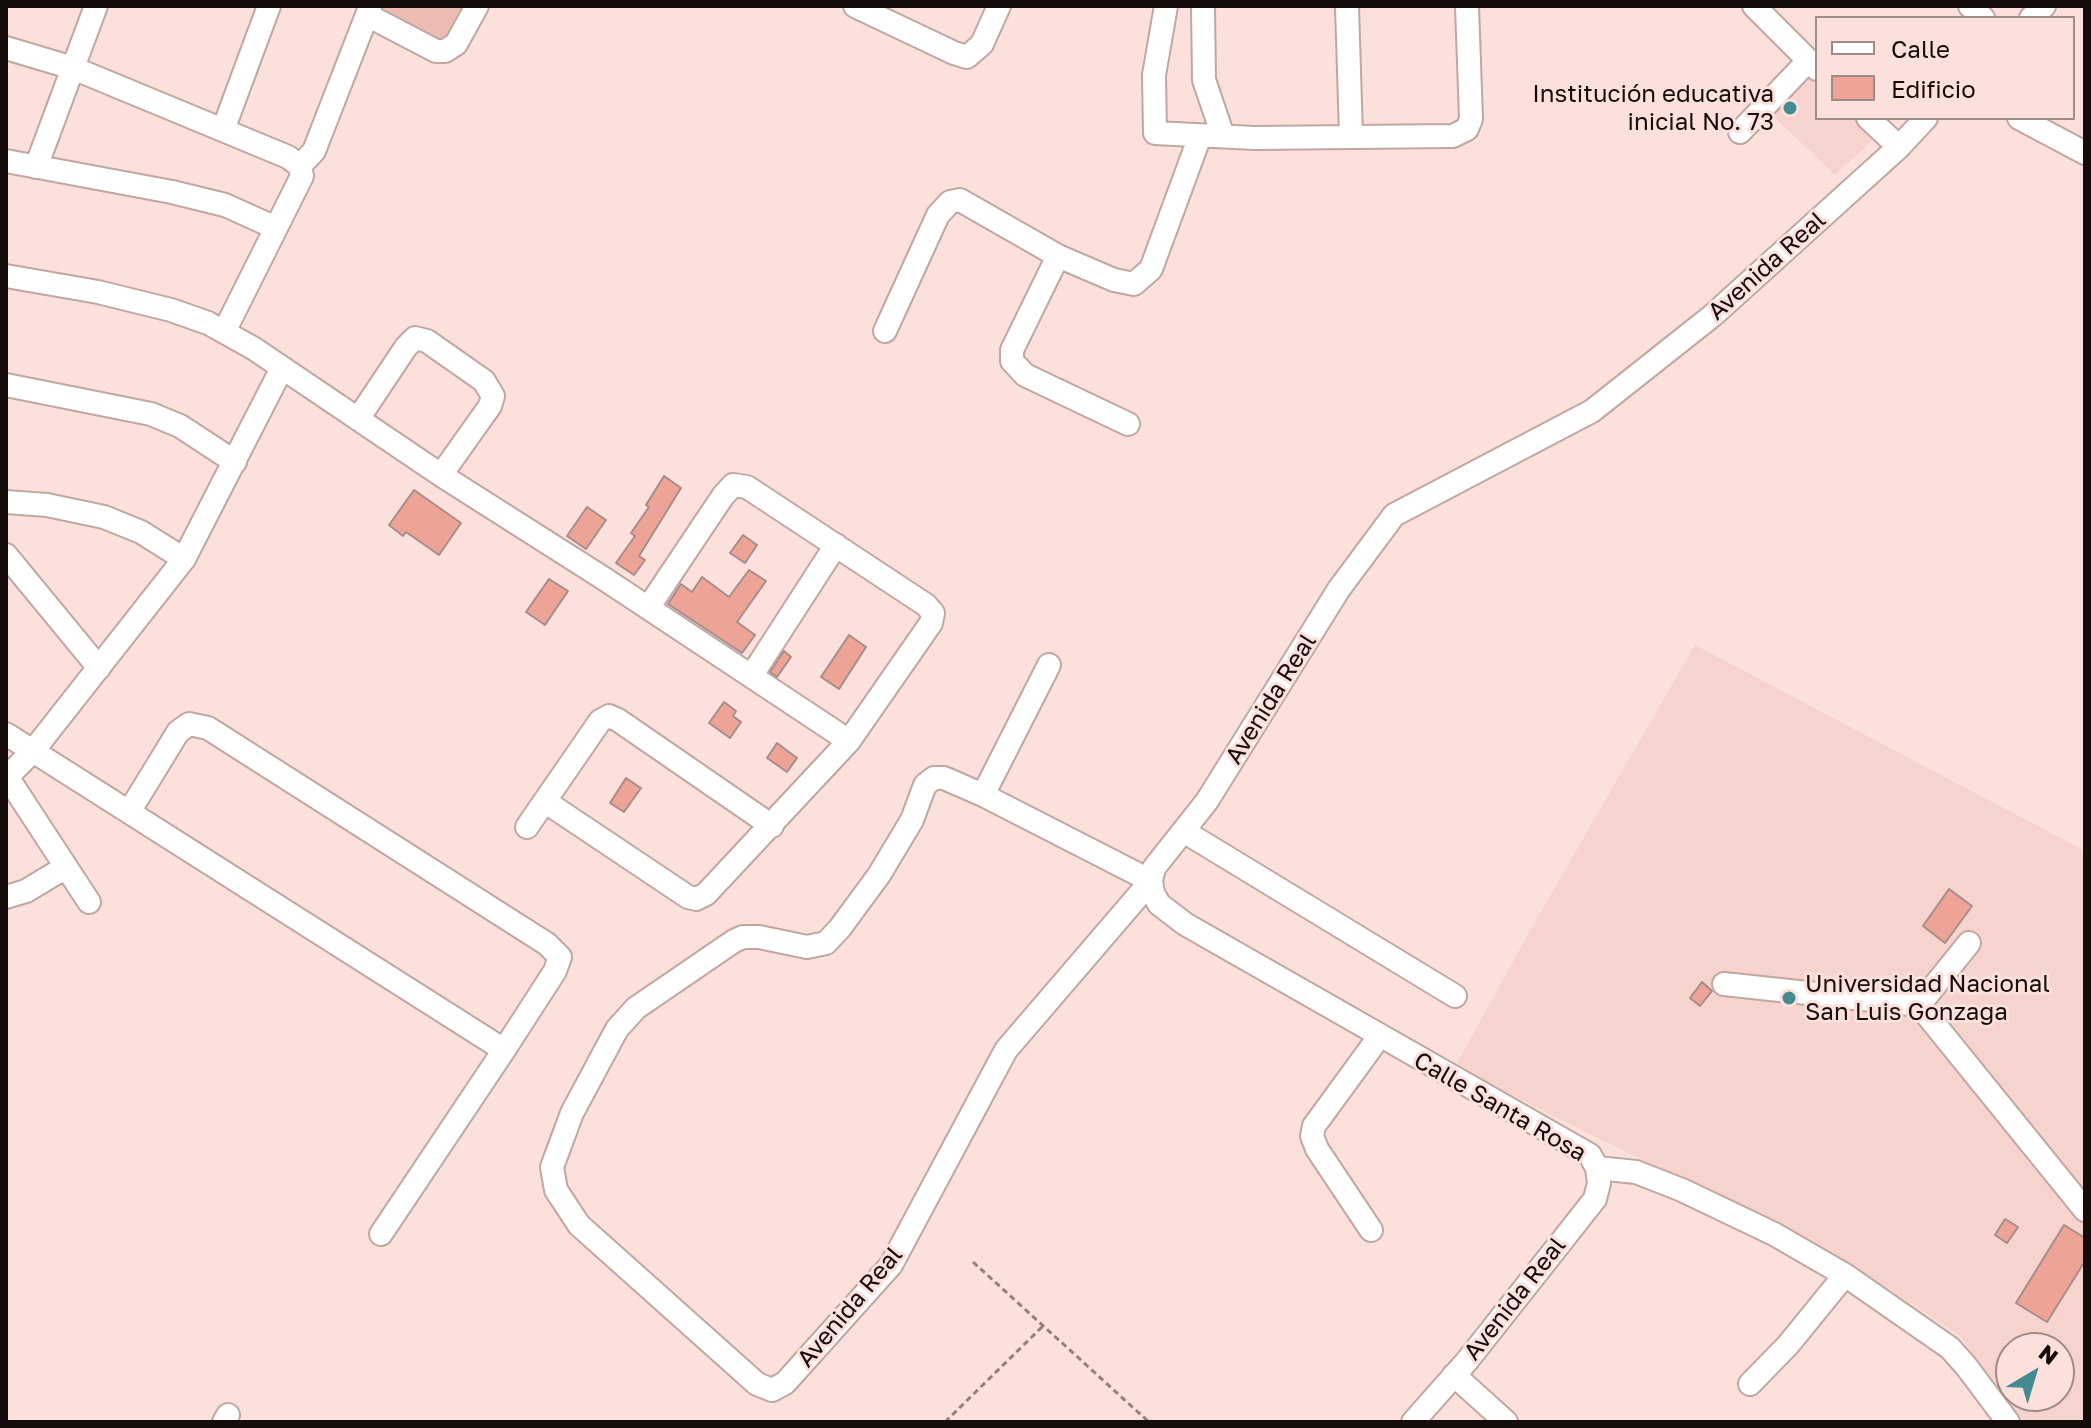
<!DOCTYPE html>
<meta charset="utf-8">
<style>
body{margin:0}
#map{position:relative;width:2091px;height:1428px;overflow:hidden;background:#fbe0db;font-family:"Golos Text",sans-serif}
canvas{display:block}
.frame{position:absolute;inset:0;border:8px solid #150c0b;pointer-events:none}
.legend{position:absolute;left:1815px;top:16px;width:260px;height:104px;box-sizing:border-box;background:#fbe0db;border:2px solid #9f8b88;margin:0;padding:10px 14px;list-style:none;font-size:24px;color:#150c0b}
.legend li{display:flex;align-items:center;gap:16px;height:40px}
.legend b{width:40px;border:2px solid #9f8b88}
.north{position:absolute;left:1995px;top:1332px;width:80px;height:80px;box-sizing:border-box;background:#fbe0db;border:2px solid #9f8b88;border-radius:50%;rotate:38deg;font-size:22px;font-weight:700;line-height:32px;text-align:center;color:#150c0b}
.north::after{content:'';display:block;margin:auto;width:28px;height:36px;background:#438a91;clip-path:polygon(50% 0,100% 100%,50% 72%,0 100%)}
</style>
<div id="map">
<canvas width="2091" height="1428"></canvas>
<div class="frame"></div>
<ul class="legend">
<li><b style="height:10px;background:#fff"></b>Calle</li>
<li><b style="height:22px;background:#eda497"></b>Edificio</li>
</ul>
<div class="north">N</div>
</div>
<script>
const ctx = document.querySelector('canvas').getContext('2d');
ctx.lineJoin = 'round';
function paint(path, color) {
  ctx.fillStyle = color;
  ctx.fill(path, 'evenodd');
}
function shape(rows) {
  const path = new Path2D();
  for (const r of rows) {
    path.moveTo(r[0], r[1]);
    for (let i = 2; i < r.length; i += 2) path.lineTo(r[i], r[i + 1]);
  }
  return path;
}
function strokePath(path, color, width, dash) {
  ctx.strokeStyle = color;
  ctx.lineWidth = width;
  ctx.lineCap = dash ? 'butt' : 'round';
  ctx.setLineDash(dash || []);
  ctx.stroke(path);
}
function drawText(font, color, halo, rows, align = 'center') {
  ctx.font = font + ' "Golos Text",sans-serif';
  ctx.lineWidth = 6;
  ctx.setLineDash([]);
  ctx.textBaseline = 'middle';
  ctx.strokeStyle = halo;
  ctx.fillStyle = color;
  for (const [text, x, y, turn = 0] of rows) {
    ctx.save();
    ctx.translate(x, y);
    ctx.rotate((+turn || 0) * Math.PI / 180);
    ctx.textAlign = isNaN(turn) ? turn : align;
    if (halo) ctx.strokeText(text, 0, 0);
    ctx.fillText(text, 0, 0);
    ctx.restore();
  }
}
const built = shape([
 [1805,71,1817,82,1817,118,1858,118,1875,138,1835,175,1768,111],
 [1695,645,2085,851,2085,1422,2024,1422,1960,1336,1852,1264,1455,1067,1531,929],
 [2011,1348,2059,1348,2059,1396,2011,1396]
]);
const green = shape([
 [379,6,463,6,443,43,376,13]
]);
const building = shape([
 [664,476,681,488,639,556,645,560,634,575,616,563,635,536,631,533,649,507,646,505,664,476],
 [414,490,461,523,439,555,406,532,403,536,389,525,414,490],
 [587,507,606,520,586,549,567,536,587,507],
 [743,535,757,545,745,563,730,553,743,535],
 [749,570,766,581,737,622,755,635,742,653,668,604,681,584,692,592,702,577,729,597,749,570],
 [549,579,568,591,545,625,526,612,549,579],
 [849,635,866,647,839,689,821,677,849,635],
 [784,651,791,657,777,677,770,672,784,651],
 [724,702,736,711,733,716,741,722,730,738,709,723,724,702],
 [777,743,797,758,787,772,767,758,777,743],
 [626,778,641,788,624,812,610,803,626,778],
 [1949,889,1972,906,1945,943,1923,926,1949,889],
 [1702,982,1712,991,1700,1006,1690,998,1702,982],
 [2005,1219,2018,1227,2007,1243,1995,1235,2005,1219],
 [2064,1225,2085,1238,2085,1261,2047,1322,2016,1303,2064,1225]
]);
const path = shape([
 [973,1262,1149,1422],
 [945,1422,1043,1326]
]);
const minor = shape([
 [370,6,367,15,436,51,445,51,456,44,477,6],
 [855,6,954,53,967,57,982,44,999,6],
 [1166,6,1154,75,1155,133,1254,138,1453,136,1467,129,1471,119,1467,6],
 [1203,6,1204,80,1223,136],
 [1347,6,1351,136],
 [1754,6,1817,69],
 [1970,6,1983,18],
 [2031,18,2044,6],
 [6,48,73,68,288,157,300,166,302,176,224,332],
 [1868,118,1899,147],
 [2019,118,2085,153],
 [223,130,269,6],
 [1740,132,1808,61],
 [6,161,172,192,225,205,276,228],
 [300,166,314,151,367,15],
 [36,167,96,6],
 [1058,256,1012,350,1012,361,1025,375,1128,424],
 [6,276,98,292,171,310,208,323,253,348,441,475,603,578,849,741],
 [885,331,938,215,950,202,960,200,1058,256,1114,280,1134,284,1151,269,1200,136],
 [6,385,151,414,180,426,235,462],
 [358,419,406,347,415,338,427,341,484,381,493,396,490,406,441,475],
 [6,502,47,505,104,517,141,532,184,559],
 [6,555,99,668],
 [1049,665,983,795,944,778,934,778,925,785,912,820,879,875,840,928,826,943,807,947,759,937,743,937,734,941,636,1008,617,1029,572,1113,552,1167,556,1190,579,1225,757,1384,772,1390,785,1383,891,1265,1006,1050,1151,881,1154,868,1207,801,1339,589,1394,515,1592,411,1712,316,1899,147,1926,118],
 [752,675,836,545],
 [6,734,504,1050],
 [6,775,89,902],
 [7,777,33,751,184,559,282,368],
 [983,795,1151,881,1153,893,1159,904,1185,924,1590,1155,1597,1168,1599,1183,1595,1199,1467,1361,1413,1422],
 [546,802,688,897,696,899,706,894,849,741,931,623,933,613,926,605,747,487,733,485,723,496,648,608],
 [129,812,178,732,189,724,208,728,547,944,560,957,555,971,504,1050,381,1234],
 [527,827,600,721,609,716,618,720,772,826],
 [1185,832,1455,996],
 [6,897,26,891,66,867],
 [1724,984,1919,1005,2085,1210],
 [1919,1005,1969,943],
 [1597,1168,1636,1172,1682,1190,1774,1234,1845,1275,1950,1348,1966,1366,2008,1422],
 [1371,1230,1317,1149,1312,1136,1314,1126,1379,1037],
 [1454,1375,1506,1422],
 [1750,1384,1788,1345,1845,1275],
 [224,1422,228,1415]
]);
const markers = [
 [1790,108,8,"#438a91"],
 [1789,998,8,"#438a91"]
];
const poiNames = [
 ["Institución educativa",1774,94],
 ["inicial No. 73",1774,122],
 ["Universidad Nacional",1805,984,"left"],
 ["San Luis Gonzaga",1805,1012,"left"]
];
const streetNames = [
 ["Avenida Real",1767,266,-42],
 ["Avenida Real",1271,699,-58],
 ["Calle Santa Rosa",1500,1107,30],
 ["Avenida Real",1515,1299,-52],
 ["Avenida Real",850,1307,-50]
];
paint(built, '#f6d3cd');
paint(green, '#ecbcb3');
paint(building, '#eda497');
strokePath(building, '#a68d89', 2);
strokePath(minor, '#c0a7a2', 26);
strokePath(path, '#94817e', 3, [6, 4]);
strokePath(minor, '#fff', 22);
for (const [x, y, r, color] of markers) {
  const dot = new Path2D();
  dot.arc(x, y, r, 0, 2 * Math.PI);
  ctx.fillStyle = color;
  ctx.fill(dot);
  strokePath(dot, '#fbe0db', 3);
}
drawText('24px', '#150c0b', '#fbe0db', poiNames, 'right');
drawText('24px', '#150c0b', '#fbe0db', streetNames);
</script>
